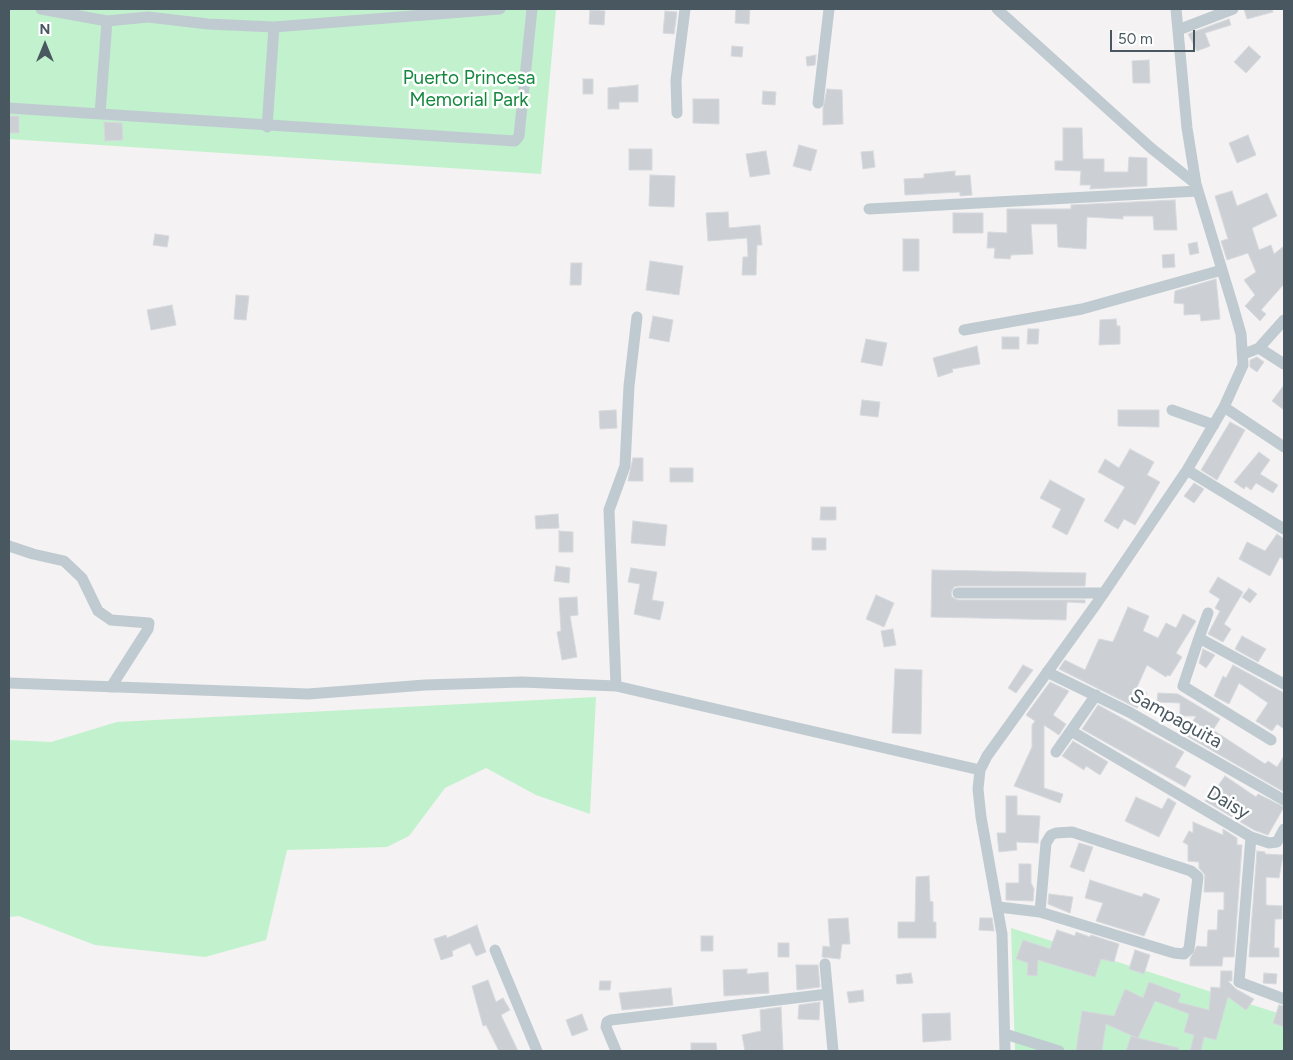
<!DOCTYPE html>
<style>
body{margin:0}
#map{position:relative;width:1293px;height:1060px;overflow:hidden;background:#f4f2f2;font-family:Figtree,sans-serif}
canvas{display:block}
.frame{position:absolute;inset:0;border:10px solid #495860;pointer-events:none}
.north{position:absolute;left:20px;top:20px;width:50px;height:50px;-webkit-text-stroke:4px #fff;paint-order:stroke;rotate:0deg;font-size:14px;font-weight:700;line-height:20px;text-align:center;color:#495860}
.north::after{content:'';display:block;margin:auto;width:18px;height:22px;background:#495860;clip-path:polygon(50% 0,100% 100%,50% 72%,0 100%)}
.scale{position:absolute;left:1110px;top:30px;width:85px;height:22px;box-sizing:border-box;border:2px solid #495860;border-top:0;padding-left:6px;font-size:15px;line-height:18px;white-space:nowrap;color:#495860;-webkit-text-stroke:4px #fff;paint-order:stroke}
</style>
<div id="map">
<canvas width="1293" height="1060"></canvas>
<div class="frame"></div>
<div class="north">N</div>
<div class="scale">50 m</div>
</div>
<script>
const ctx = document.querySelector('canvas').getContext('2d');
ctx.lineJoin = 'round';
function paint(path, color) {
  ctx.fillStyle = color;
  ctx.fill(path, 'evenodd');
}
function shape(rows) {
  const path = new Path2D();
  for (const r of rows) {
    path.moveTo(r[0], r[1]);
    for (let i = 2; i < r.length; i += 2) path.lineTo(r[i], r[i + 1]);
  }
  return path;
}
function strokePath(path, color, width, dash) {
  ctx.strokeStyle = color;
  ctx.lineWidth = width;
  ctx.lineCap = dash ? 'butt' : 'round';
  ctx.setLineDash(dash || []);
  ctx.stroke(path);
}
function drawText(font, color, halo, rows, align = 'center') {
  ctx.font = font + ' Figtree,sans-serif';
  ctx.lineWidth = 5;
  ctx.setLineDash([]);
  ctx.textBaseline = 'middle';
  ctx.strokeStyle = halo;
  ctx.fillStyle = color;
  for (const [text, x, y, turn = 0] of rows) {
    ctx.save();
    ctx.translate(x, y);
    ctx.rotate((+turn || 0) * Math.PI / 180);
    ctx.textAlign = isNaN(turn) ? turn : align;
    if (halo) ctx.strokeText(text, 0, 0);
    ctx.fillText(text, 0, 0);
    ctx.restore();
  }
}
const green = shape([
 [9,9,556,9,541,174,9,139],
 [596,697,590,814,536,795,486,768,445,788,409,836,387,847,287,850,266,940,205,957,95,945,19,916,9,917,9,740,51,742,117,722],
 [1011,928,1284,1015,1284,1051,1015,1051]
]);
const building = shape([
 [736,9,750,9,749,24,735,23,736,9],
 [1244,9,1272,9,1273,12,1247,19,1244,9],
 [590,10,605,11,604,25,589,24,590,10],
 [665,11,677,12,674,34,663,33,665,11],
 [1229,19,1231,25,1205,33,1210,46,1197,51,1188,34,1229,19],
 [732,46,743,47,742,57,731,56,732,46],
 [1249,46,1261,57,1246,73,1234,62,1249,46],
 [816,55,815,65,807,66,806,57,816,55],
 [1149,60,1150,83,1133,83,1132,61,1149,60],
 [583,79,593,79,593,94,583,94,583,79],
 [638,85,638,102,619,102,619,109,608,109,608,88,638,85],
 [827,89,842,90,843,124,823,125,823,108,827,89],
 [763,91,776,92,775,105,762,104,763,91],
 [693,99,719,99,719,124,693,123,693,99],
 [9,116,19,116,19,133,9,133,9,116],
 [104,122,122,123,123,140,105,141,104,122],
 [1063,128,1082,128,1083,159,1104,159,1104,172,1128,172,1129,157,1147,158,1147,186,1090,189,1091,185,1080,185,1081,171,1055,170,1055,161,1063,161,1063,128],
 [1248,135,1256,155,1237,163,1229,143,1248,135],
 [799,145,817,150,811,171,793,166,799,145],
 [629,149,652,149,652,170,629,170,629,149],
 [766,151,770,174,750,177,746,154,766,151],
 [873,151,875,167,863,169,861,152,873,151],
 [955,171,955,176,970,175,972,195,960,196,960,192,905,195,904,179,924,178,924,174,955,171],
 [650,175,675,176,674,207,649,206,650,175],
 [1232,191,1237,206,1267,193,1277,216,1252,228,1259,250,1271,245,1274,254,1284,246,1284,284,1261,310,1266,314,1260,321,1245,306,1255,295,1244,280,1256,272,1248,253,1227,260,1221,241,1228,239,1215,196,1232,191],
 [1175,200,1177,230,1154,230,1153,216,1123,216,1123,219,1087,217,1086,249,1058,247,1057,224,1031,224,1033,254,1011,255,1010,259,994,258,995,248,987,248,988,232,1007,233,1007,209,1071,209,1071,205,1175,200],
 [728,212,729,228,760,225,762,245,757,245,756,275,742,275,743,257,748,257,747,238,708,241,706,213,728,212],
 [953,213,983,213,983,233,953,233,953,213],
 [155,234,169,236,167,247,153,245,155,234],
 [903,239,919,239,919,271,903,271,903,239],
 [1197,242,1199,253,1190,255,1188,244,1197,242],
 [1174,254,1175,267,1163,268,1162,255,1174,254],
 [650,261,683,266,679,295,646,290,650,261],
 [571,263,582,263,581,285,570,285,571,263],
 [1216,279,1220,319,1201,321,1200,314,1184,315,1184,304,1174,303,1175,291,1216,279],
 [236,295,249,296,246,320,234,319,236,295],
 [172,305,176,325,151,330,147,310,172,305],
 [653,316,673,320,669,342,649,338,653,316],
 [1116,319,1117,326,1120,326,1120,344,1099,345,1100,320,1116,319],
 [1028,329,1039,329,1038,344,1027,344,1028,329],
 [1002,337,1019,337,1019,349,1002,349,1002,337],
 [866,339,887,343,882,366,861,362,866,339],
 [977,346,980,364,952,369,953,372,938,377,933,358,977,346],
 [1257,357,1264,362,1257,372,1250,367,1250,360,1257,357],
 [1284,385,1284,410,1272,401,1284,385],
 [862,400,880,402,878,417,860,415,862,400],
 [616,410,617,428,600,429,599,411,616,410],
 [1118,410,1159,410,1159,427,1118,426,1118,410],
 [1230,422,1245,430,1217,480,1201,470,1230,422],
 [1130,449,1154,462,1147,475,1160,482,1135,525,1124,519,1118,529,1104,521,1125,487,1098,472,1105,459,1119,468,1130,449],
 [1259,452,1270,460,1260,474,1278,485,1273,493,1256,483,1251,490,1246,486,1244,489,1234,482,1259,452],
 [633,458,643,458,643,481,628,481,633,458],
 [670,468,693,468,693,482,670,482,670,468],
 [1050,480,1085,499,1067,535,1052,527,1061,509,1040,498,1050,480],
 [1194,483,1204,489,1194,503,1184,496,1194,483],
 [821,507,836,507,836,520,820,520,821,507],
 [558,514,559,528,536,529,535,516,558,514],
 [633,521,667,525,665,546,631,543,633,521],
 [559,531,573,532,573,552,559,552,559,531],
 [1277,534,1284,539,1284,560,1280,557,1270,576,1239,559,1247,542,1265,551,1277,534],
 [812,538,826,538,826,550,812,550,812,538],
 [556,566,570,568,569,583,554,581,556,566],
 [631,568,657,572,652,600,664,602,660,620,634,614,640,584,628,582,631,568],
 [932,570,1086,573,1085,586,958,586,954,587,951,593,952,597,958,600,1085,600,1085,603,1067,602,1066,620,931,617,932,570],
 [1218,577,1243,592,1224,624,1231,629,1223,642,1208,634,1220,611,1215,608,1220,599,1209,592,1218,577],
 [1249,588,1257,594,1250,603,1242,597,1249,588],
 [876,595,894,603,884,627,866,619,876,595],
 [577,597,578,615,570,616,577,657,562,660,557,632,561,631,559,598,577,597],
 [1128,607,1149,616,1143,631,1158,638,1166,623,1176,628,1183,614,1196,621,1176,653,1182,657,1170,676,1167,675,1166,677,1147,665,1137,687,1147,693,1137,708,1059,669,1065,660,1085,670,1099,639,1113,642,1128,607],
 [893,629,896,645,884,647,881,631,893,629],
 [1242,636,1266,649,1258,662,1235,649,1242,636],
 [1203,649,1215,655,1206,668,1199,663,1203,649],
 [1023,665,1033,670,1016,693,1008,688,1023,665],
 [1233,665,1284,693,1284,729,1277,724,1272,731,1256,721,1268,703,1239,683,1229,704,1214,696,1223,676,1226,678,1233,665],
 [895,669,922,670,921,734,892,733,895,669],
 [1050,682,1069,691,1053,715,1066,724,1059,735,1044,725,1044,788,1063,794,1060,803,1014,786,1032,747,1032,725,1035,721,1026,715,1050,682],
 [1158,693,1178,694,1220,719,1213,730,1265,764,1268,761,1277,767,1284,756,1284,792,1185,735,1196,716,1180,716,1180,703,1157,702,1158,693],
 [1098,705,1184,752,1175,767,1191,776,1185,787,1082,729,1098,705],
 [1073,741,1108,762,1100,775,1086,766,1084,770,1062,756,1073,741],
 [1225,776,1256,797,1258,794,1284,807,1268,835,1254,830,1205,801,1213,788,1215,790,1225,776],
 [1006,796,1017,796,1017,815,1040,816,1038,843,1016,842,1017,850,999,852,997,833,1006,833,1006,796],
 [1136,797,1162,809,1168,798,1176,803,1159,837,1125,821,1136,797],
 [1193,822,1223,835,1223,829,1237,838,1237,845,1242,845,1234,957,1223,957,1222,966,1190,966,1190,959,1197,946,1207,947,1208,930,1217,930,1218,910,1224,910,1224,892,1204,892,1205,875,1199,868,1199,862,1188,861,1188,845,1183,842,1189,831,1193,833,1193,822],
 [1079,843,1093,847,1084,872,1070,867,1079,843],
 [1257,851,1265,852,1265,854,1283,855,1279,878,1266,877,1266,905,1282,906,1282,919,1275,919,1274,948,1279,948,1279,957,1249,957,1257,851],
 [1019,864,1031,864,1031,883,1034,889,1033,901,1006,900,1006,883,1019,883,1019,864],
 [929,876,930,901,933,902,933,922,936,922,936,938,898,938,898,922,915,922,916,877,929,876],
 [1090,880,1142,897,1144,893,1160,899,1144,936,1096,921,1103,903,1085,898,1090,880],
 [1049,894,1073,897,1070,913,1048,904,1049,894],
 [848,918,850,944,842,944,840,959,822,957,823,946,830,947,828,919,848,918],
 [980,918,992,918,994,931,979,930,980,918],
 [477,925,486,952,476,956,470,943,452,951,453,956,441,960,434,939,446,935,447,938,477,925],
 [1057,930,1075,936,1076,932,1090,937,1091,935,1119,944,1114,962,1101,959,1095,977,1038,960,1037,976,1027,975,1028,963,1016,959,1023,940,1050,949,1057,930],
 [701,936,713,936,713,951,701,951,701,936],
 [778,943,789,943,789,957,778,957,778,943],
 [1135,950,1150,955,1144,974,1129,969,1135,950],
 [796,965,818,965,820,987,797,990,796,965],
 [747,969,747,974,768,972,769,993,724,996,723,970,747,969],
 [1221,971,1232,971,1232,981,1228,981,1236,989,1254,999,1246,1010,1228,997,1216,1040,1204,1037,1201,1051,1190,1051,1194,1035,1184,1032,1189,1014,1155,1001,1138,1038,1179,1048,1178,1051,1126,1051,1131,1036,1137,1038,1106,1024,1102,1051,1076,1051,1082,1011,1114,1016,1125,989,1143,998,1149,982,1181,994,1178,1002,1209,1010,1211,987,1220,988,1221,971],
 [911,973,913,983,897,984,896,975,911,973],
 [1264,973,1277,974,1276,984,1263,983,1264,973],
 [488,980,496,1002,503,998,510,1010,501,1015,518,1051,499,1051,486,1025,483,1026,472,986,488,980],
 [600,981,611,981,610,990,599,990,600,981],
 [671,988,673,1005,622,1010,619,993,671,988],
 [863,990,864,1001,849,1003,847,992,863,990],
 [820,1002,819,1020,798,1019,799,1005,820,1002],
 [1279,1005,1284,1006,1284,1027,1273,1023,1279,1005],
 [781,1007,783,1051,745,1051,742,1035,761,1031,760,1010,781,1007],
 [950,1013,951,1040,923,1042,922,1014,950,1013],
 [582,1014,588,1030,572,1036,566,1020,582,1014],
 [691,1043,716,1043,717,1051,691,1051,691,1043]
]);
const minor = shape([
 [41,9,107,21,148,17,208,24,274,27,500,9],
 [997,9,1151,148,1196,184],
 [1178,30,1233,9],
 [818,103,829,9],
 [9,108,515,141,519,136,532,9],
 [677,113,676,80,685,9],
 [100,114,107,21],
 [267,127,274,27],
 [869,209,1198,191],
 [964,330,1082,309,1222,270],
 [1259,348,1284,364],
 [1244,354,1259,348,1284,320],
 [1224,407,1284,447],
 [1172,410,1214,425],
 [1187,470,1284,529],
 [9,546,33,554,64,561,82,578,98,611,111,620,149,623,148,629,111,687],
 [958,593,1104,593],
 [1208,613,1199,638,1284,684],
 [1199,638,1183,686,1271,740],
 [1047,672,1129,712,1284,800],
 [9,683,308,694,425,685,522,682,616,686,980,770],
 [616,686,609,510,625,466,629,386,637,317],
 [1071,731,1251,837,1239,982,1284,999],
 [1056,752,1096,695],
 [1251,837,1269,843,1277,842,1284,829],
 [999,907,1040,912,1174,953,1184,954,1189,949,1198,877,1191,871,1072,832,1056,833,1051,835,1046,843,1040,912],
 [495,950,537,1051],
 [825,964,833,1051],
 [1005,1034,1059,1051],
 [616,1051,606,1027,607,1022,611,1020,828,994],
 [1005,1051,1002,934,981,817,978,789,980,770,987,756,1097,603,1187,470,1224,407,1243,365,1241,334,1233,306,1196,184,1187,128,1176,9]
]);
const parkNames = [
 ["Puerto Princesa",469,78],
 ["Memorial Park",469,100]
];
const streetNames = [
 ["Sampaguita",1176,719,29],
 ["Daisy",1228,803,31]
];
paint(green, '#c1f2cd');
paint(building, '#ccd0d4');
strokePath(building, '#d6d9dd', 1);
strokePath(minor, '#c0cbd1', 11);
drawText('19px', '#15873f', '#fff', parkNames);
drawText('19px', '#495860', '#fff', streetNames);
</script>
